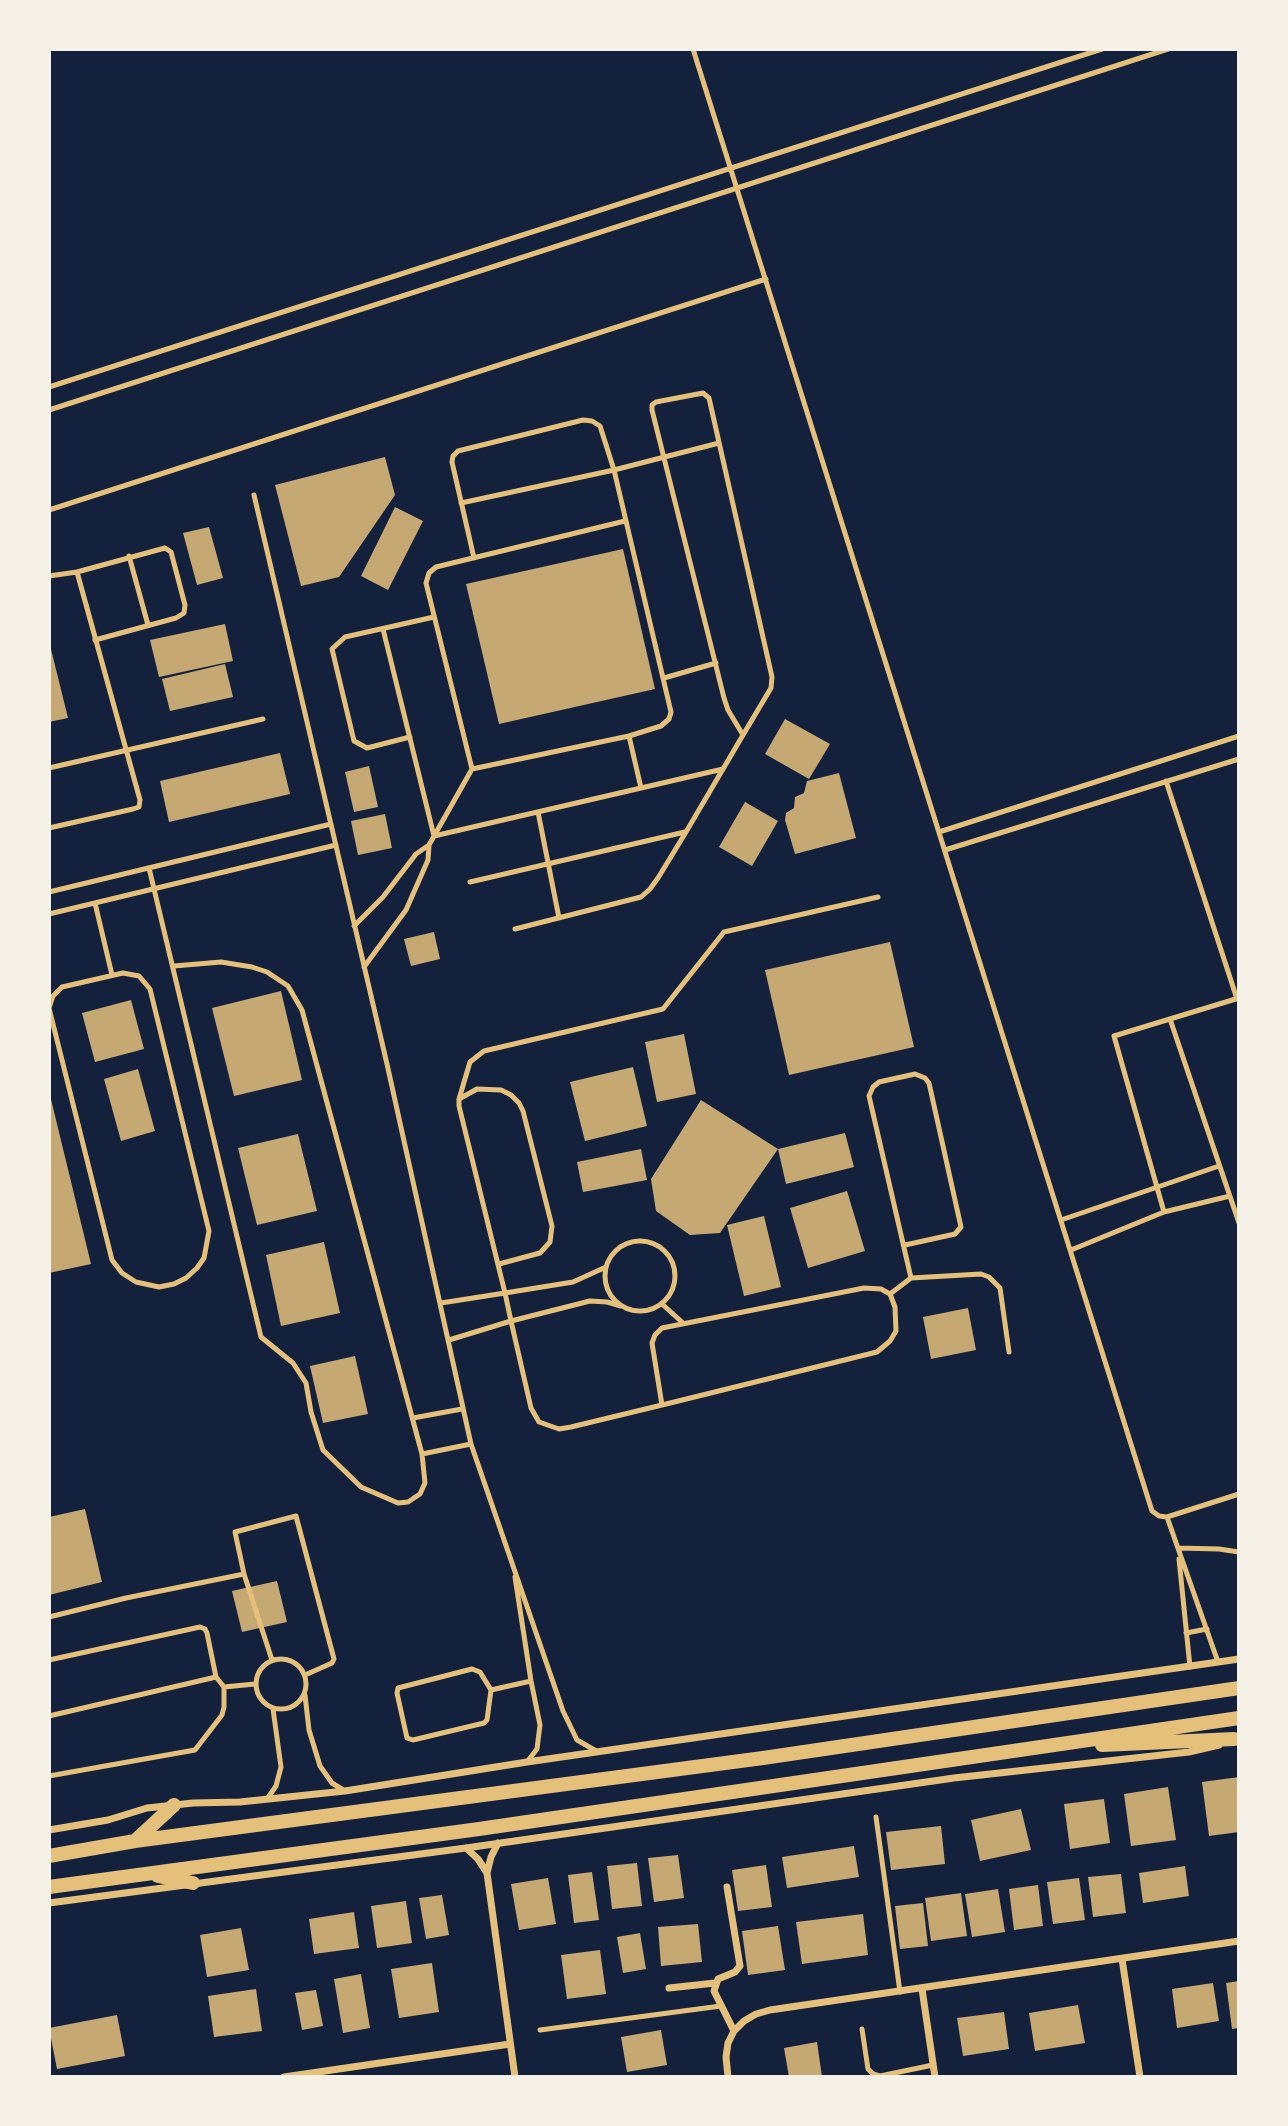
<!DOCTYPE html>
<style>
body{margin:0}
#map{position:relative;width:1288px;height:2126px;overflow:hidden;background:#14213d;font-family:Overpass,sans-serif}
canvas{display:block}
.frame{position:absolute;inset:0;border:51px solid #f6f1e7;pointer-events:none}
</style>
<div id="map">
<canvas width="1288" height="2126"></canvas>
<div class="frame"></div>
</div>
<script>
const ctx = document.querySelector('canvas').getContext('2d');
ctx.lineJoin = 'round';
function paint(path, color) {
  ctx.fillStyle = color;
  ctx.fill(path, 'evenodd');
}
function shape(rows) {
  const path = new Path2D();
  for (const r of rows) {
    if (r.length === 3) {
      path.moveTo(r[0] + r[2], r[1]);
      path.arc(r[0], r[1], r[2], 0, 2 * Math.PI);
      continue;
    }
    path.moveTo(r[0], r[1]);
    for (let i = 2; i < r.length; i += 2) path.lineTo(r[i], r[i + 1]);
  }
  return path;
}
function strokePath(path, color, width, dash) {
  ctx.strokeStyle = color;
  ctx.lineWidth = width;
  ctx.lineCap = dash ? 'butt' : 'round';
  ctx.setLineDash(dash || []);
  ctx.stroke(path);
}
const building = shape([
 [385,457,395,495,339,577,301,586,275,485],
 [395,507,423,521,388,590,361,576],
 [209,527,223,578,197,585,183,533],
 [623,549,655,689,499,724,466,584],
 [225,624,233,661,159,677,150,640],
 [49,641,68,718,49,722],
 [225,664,233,697,170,711,162,679],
 [785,719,830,744,809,779,765,754],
 [280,753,290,794,169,822,160,781],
 [369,766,378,807,354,812,345,772],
 [839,773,856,838,795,854,785,820,786,813,794,808,795,797,804,793,807,781],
 [745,802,778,821,752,866,719,847],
 [385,814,392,848,358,855,351,821],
 [434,932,440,959,411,966,404,939],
 [890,942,914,1047,789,1075,765,970],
 [281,991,302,1080,234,1096,212,1008],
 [131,1000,144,1049,95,1062,82,1013],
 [684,1034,696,1094,657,1102,645,1042],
 [633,1067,647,1126,585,1141,570,1082],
 [138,1069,155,1131,121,1141,104,1079],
 [49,1091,91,1264,49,1273],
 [701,1100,778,1149,845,1133,854,1167,786,1184,778,1149,720,1233,690,1235,656,1211,651,1179],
 [298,1134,317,1211,257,1225,238,1148],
 [641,1149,647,1180,583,1192,577,1162],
 [847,1191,865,1251,808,1268,790,1208],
 [764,1216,781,1287,744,1296,727,1225],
 [324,1242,340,1313,281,1326,266,1255],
 [968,1308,976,1350,931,1359,923,1317],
 [355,1356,368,1414,323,1423,310,1366],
 [85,1509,102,1582,49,1595,49,1517],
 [277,1581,287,1622,242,1632,232,1591],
 [1239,1777,1239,1832,1209,1836,1202,1782],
 [1168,1787,1176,1840,1131,1846,1124,1794],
 [1104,1799,1110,1843,1070,1849,1064,1804],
 [1021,1809,1031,1850,980,1861,971,1820],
 [941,1826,945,1864,891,1870,886,1832],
 [854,1846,859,1877,787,1888,782,1857],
 [678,1855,684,1898,654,1902,648,1858],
 [637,1863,642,1906,612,1909,607,1866],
 [766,1865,772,1907,738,1911,732,1870],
 [1185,1866,1189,1896,1143,1903,1139,1873],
 [592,1872,599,1920,574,1923,568,1875],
 [1121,1874,1126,1913,1093,1917,1088,1877],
 [548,1878,556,1924,519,1930,511,1884],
 [1079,1878,1085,1920,1053,1924,1047,1882],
 [1038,1885,1043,1926,1014,1930,1009,1889],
 [998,1889,1005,1932,972,1937,965,1894],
 [961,1893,967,1936,931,1941,925,1898],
 [442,1895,449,1935,426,1939,419,1898],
 [406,1901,412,1943,377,1948,371,1906],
 [923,1903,928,1946,900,1949,895,1906],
 [354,1912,359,1948,314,1954,309,1919],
 [863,1914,868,1955,802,1964,796,1922],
 [698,1924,702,1962,661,1966,658,1927],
 [778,1926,785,1970,748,1975,742,1931],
 [241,1928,249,1970,207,1977,200,1935],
 [640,1933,646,1969,623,1973,617,1937],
 [600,1950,606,1994,567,1999,561,1955],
 [432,1963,439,2012,399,2018,391,1969],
 [361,1974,370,2028,343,2033,334,1979],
 [1239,1981,1239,2028,1232,2029,1226,1983],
 [1213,1983,1219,2021,1177,2028,1172,1989],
 [256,1989,262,2031,214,2037,208,1996],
 [316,1990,323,2026,302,2030,295,1993],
 [1078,2005,1085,2043,1035,2051,1029,2013],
 [1004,2012,1009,2049,963,2056,957,2018],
 [117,2015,125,2056,57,2069,49,2028],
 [661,2030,667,2065,627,2072,621,2037],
 [817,2042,822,2077,789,2077,784,2048]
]);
const service = shape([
 [693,49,1152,1511,1159,1516,1167,1517,1239,1494],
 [49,387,1102,49],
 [49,410,1168,49],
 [254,495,387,1064,471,1444,563,1711,577,1740,598,1752],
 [461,503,614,470,719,443],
 [49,510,766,279],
 [129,556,148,625],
 [49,576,77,572,165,548,171,552,185,605,184,613,176,618,95,640],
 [383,629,434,836,723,769],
 [664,678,716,663],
 [629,736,641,788],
 [410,737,367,748,354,741,332,649,345,637,434,617],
 [49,768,263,719],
 [472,769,629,736,661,726,669,719,671,712,614,470,600,426,592,421,583,420,458,451,453,456,452,462,474,558],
 [1166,781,1237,999],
 [538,812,559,918],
 [49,828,133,809,139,807,140,800,77,572],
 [939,832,1239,736],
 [945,850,1239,759],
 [149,868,261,1337,293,1363,306,1383,311,1412,323,1450,361,1487,398,1503,408,1502,420,1494,425,1483,422,1454,302,1010,288,986,267,972,252,967,221,962,174,966],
 [470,882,685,832],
 [49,892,331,824],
 [95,903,112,975],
 [49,914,336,845],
 [354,926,383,897,416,854,429,845,472,769,426,583,429,573,436,567,625,521],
 [515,929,641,897,650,889,658,878,686,832,743,735,771,688,772,677,709,398,703,393,656,402,652,405,652,410,724,698,728,710,743,735],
 [364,967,406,910,428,860,429,846],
 [49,1008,53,996,62,987,123,973,139,976,150,989,209,1231,204,1258,197,1268,186,1278,174,1284,159,1287,136,1282,122,1273,112,1260,49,1008],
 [1170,1019,1239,1223],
 [459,1099,470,1062,484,1051,663,1009,724,932,878,897],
 [1164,1212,1114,1036,1239,998],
 [1061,1220,1219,1166],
 [640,1276,35],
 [1071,1250,1164,1212,1230,1196],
 [499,1264,540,1253,550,1242,552,1226,523,1111,519,1103,511,1095,501,1090,477,1089,459,1099,459,1106,505,1293,573,1282,606,1267],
 [911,1278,981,1274,989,1277,1000,1288,1009,1352],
 [890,1294,911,1278,869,1096,873,1087,879,1082,915,1074,925,1078,929,1083,961,1227,955,1234,905,1245],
 [441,1303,505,1293,511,1321,449,1340],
 [662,1304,683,1323],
 [621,1306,607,1302,590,1301,511,1321,531,1408,539,1422,559,1429,571,1427,662,1405,877,1352,890,1341,896,1331,895,1307,890,1294,881,1289,864,1288,662,1328,655,1335,652,1343,662,1405],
 [413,1418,462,1409],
 [422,1454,471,1444],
 [1167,1517,1218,1662],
 [1178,1548,1219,1549,1239,1552],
 [1179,1559,1190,1667],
 [244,1574,272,1660],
 [515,1577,531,1681,540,1725,537,1749,527,1762],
 [49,1617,126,1598,244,1574,235,1532,296,1516,334,1659,332,1663,305,1675],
 [1186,1633,1207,1629],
 [281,1684,25],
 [49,1660,200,1627,205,1629,207,1633,216,1677,224,1687,224,1707,222,1715,195,1750,49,1776],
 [224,1687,255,1684],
 [491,1690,487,1720,484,1723,413,1740,407,1738,397,1693,398,1688,472,1669,480,1672,491,1690,531,1681],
 [305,1695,309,1730,320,1766,332,1783,345,1791],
 [49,1716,216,1677],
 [267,1799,276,1786,281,1767,273,1709],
 [876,1817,900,1992],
 [862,2029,868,2069,873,2074,880,2076,933,2065],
 [540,2030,721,2006]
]);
const minor = shape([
 [49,1830,108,1820,147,1808,193,1803,240,1802,345,1791,527,1762,1239,1659],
 [498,1843,491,1857,487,1873,515,2077],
 [466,1848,478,1859,487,1873],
 [727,1887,740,1966,735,1972,718,1979,714,1991,734,2031],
 [49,1903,466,1848,954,1778,1189,1752,1219,1745],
 [1122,1959,1140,2077],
 [669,1988,715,1983],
 [922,1989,935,2077],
 [284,2077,510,2044],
 [728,2077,726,2057,728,2043,734,2031,744,2021,756,2014,770,2010,1239,1941]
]);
const secondary = shape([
 [1102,1745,1234,1739],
 [135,1841,174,1805],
 [49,1856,135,1841,763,1758,1239,1688],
 [158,1876,193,1883],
 [49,1887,479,1829,1239,1718]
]);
paint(building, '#c6a872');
strokePath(service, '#e5c07b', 5);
strokePath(minor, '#e5c07b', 7);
strokePath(secondary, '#e5c07b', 14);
</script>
